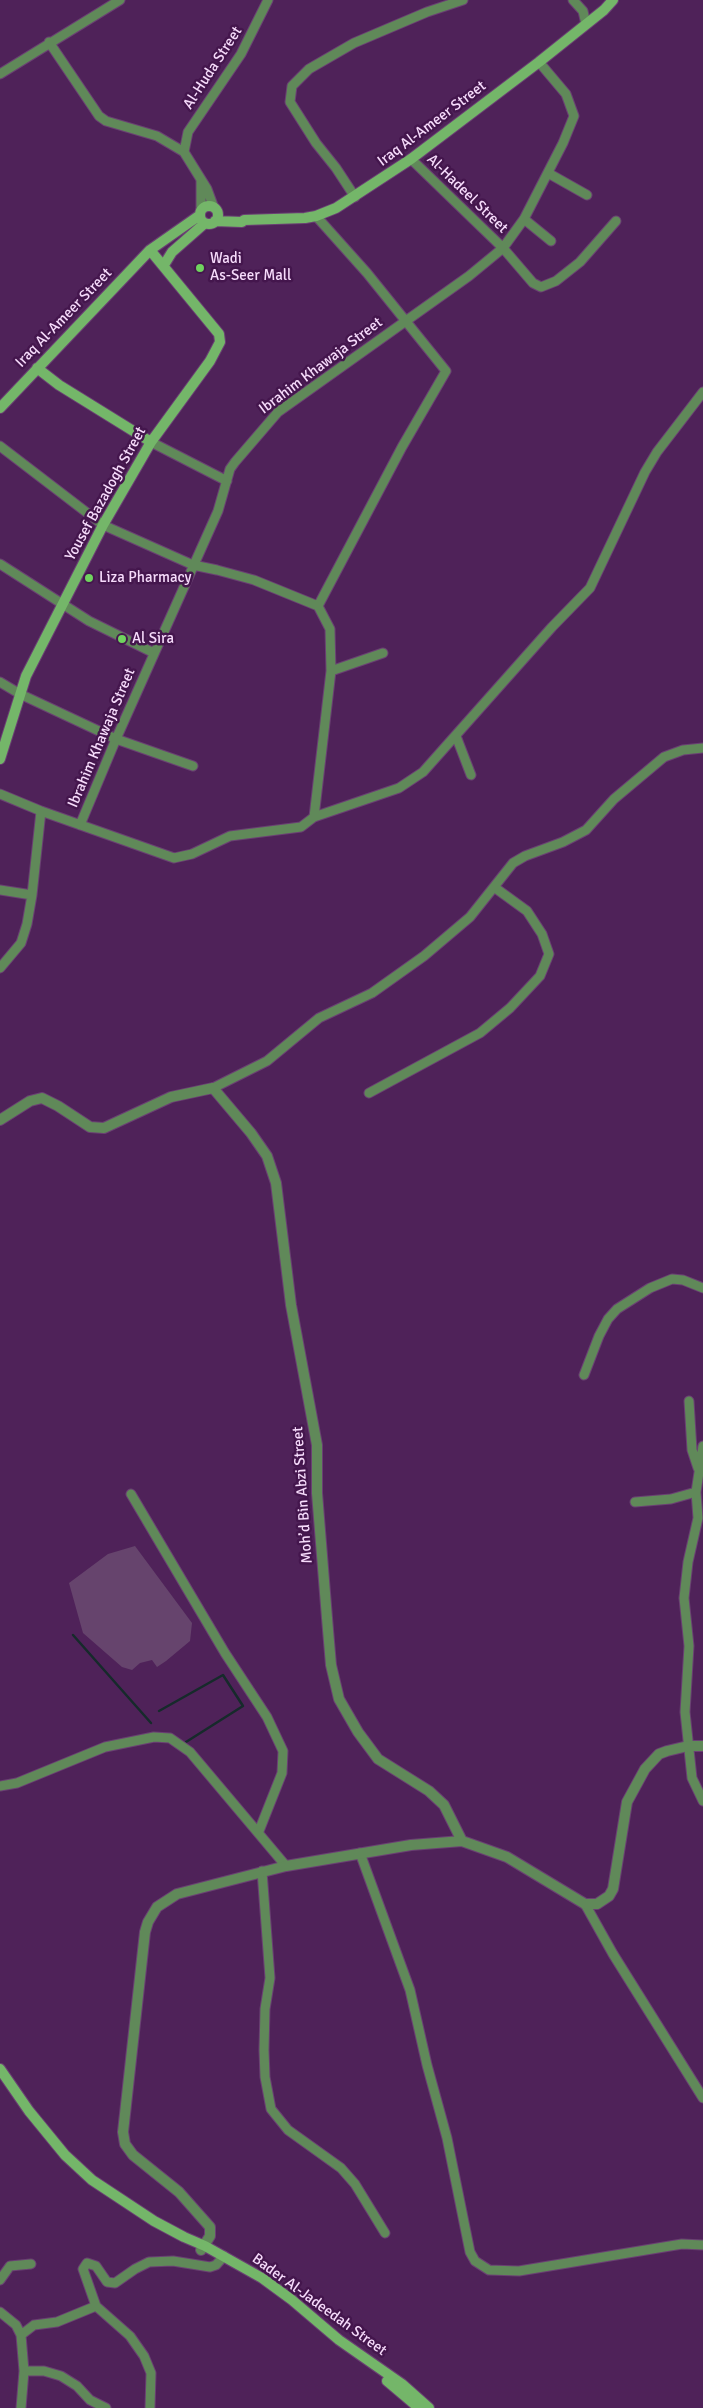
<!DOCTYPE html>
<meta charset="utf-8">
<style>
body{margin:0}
canvas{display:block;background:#4f2259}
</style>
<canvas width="703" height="2408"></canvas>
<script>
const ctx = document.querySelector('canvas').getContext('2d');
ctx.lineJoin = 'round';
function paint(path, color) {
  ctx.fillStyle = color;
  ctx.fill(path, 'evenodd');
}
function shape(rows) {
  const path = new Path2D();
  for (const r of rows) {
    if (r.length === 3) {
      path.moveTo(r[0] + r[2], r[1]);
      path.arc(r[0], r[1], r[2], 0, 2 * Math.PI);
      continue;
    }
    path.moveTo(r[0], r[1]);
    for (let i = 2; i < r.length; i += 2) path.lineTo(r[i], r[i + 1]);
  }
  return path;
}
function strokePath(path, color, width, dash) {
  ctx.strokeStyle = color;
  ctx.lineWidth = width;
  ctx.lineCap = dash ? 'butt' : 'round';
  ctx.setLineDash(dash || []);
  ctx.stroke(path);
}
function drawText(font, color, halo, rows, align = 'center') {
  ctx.font = font + ' Signika,sans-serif';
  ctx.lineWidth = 5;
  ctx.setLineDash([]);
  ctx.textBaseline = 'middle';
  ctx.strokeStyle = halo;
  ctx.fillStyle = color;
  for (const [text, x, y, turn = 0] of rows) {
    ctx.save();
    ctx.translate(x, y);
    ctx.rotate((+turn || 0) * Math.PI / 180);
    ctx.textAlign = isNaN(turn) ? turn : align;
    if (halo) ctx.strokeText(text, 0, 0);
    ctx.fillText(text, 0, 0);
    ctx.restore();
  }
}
const green = shape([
 [135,1546,192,1623,190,1641,166,1661,157,1667,152,1660,140,1663,132,1670,122,1667,83,1633,69,1583,108,1554]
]);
const stream = shape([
 [73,1635,151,1723],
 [159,1711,223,1675,243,1706,186,1742]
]);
const minor = shape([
 [573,0,583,11,586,24],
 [49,42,99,116,106,121,157,136,184,152,207,189,214,208],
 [0,74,120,0],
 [184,152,188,132,241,54,268,0],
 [411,159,503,248,533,283,541,287,556,281,580,262,616,221],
 [548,173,587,195],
 [201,180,201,211],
 [355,197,336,168,316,143,290,102,292,86,309,69,354,43,427,12,463,0],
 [316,216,367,273,446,371,402,447,318,606],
 [524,219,551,241],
 [151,442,227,481],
 [0,446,103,525,193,565,217,570,254,580,318,606],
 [0,564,89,621,154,653],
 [331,671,383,653],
 [0,682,20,694,116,739,193,766],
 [456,736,471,775],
 [0,794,41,811,174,858,192,854,230,836,301,827,314,817,331,671,330,629,318,606],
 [314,817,399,788,423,772,552,627,590,588,645,472,657,452,703,392],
 [80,825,116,739,218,511,230,469,235,462,278,412,469,276,503,248,524,219,563,143,574,116,566,94,539,62],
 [0,890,32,895],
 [0,968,21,943,27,924,32,895,41,811],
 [213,1088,267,1061,319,1018,372,993,424,956,470,917,513,863,525,856,563,842,586,830,614,799,664,757,683,750,703,748],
 [369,1093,480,1033,510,1008,540,976,549,954,542,934,527,911,494,887],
 [584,1375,599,1336,608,1319,617,1309,650,1288,672,1279,683,1280,703,1288],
 [689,1401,692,1450,698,1468],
 [703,1446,696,1492,698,1518,688,1562,684,1598,689,1646,685,1712,692,1778,703,1801],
 [131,1494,225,1653,267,1717,283,1751,282,1773,259,1831],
 [635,1502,671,1499,696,1492],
 [0,1786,17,1783,105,1747,154,1737,170,1738,190,1752,286,1866],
 [360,1853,410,1990,427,2065,447,2138,470,2252,475,2261,489,2270,519,2271,682,2244,703,2245],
 [262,1871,270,1978,265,2009,264,2050,265,2077,271,2109,288,2130,341,2168,355,2184,385,2233],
 [585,1904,613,1954,703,2098],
 [0,2280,10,2266,31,2264],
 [96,2306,130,2336,144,2356,151,2373,150,2408],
 [0,2312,16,2325,21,2335,24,2371,21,2408],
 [21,2335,34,2325,57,2322,96,2306,83,2269,87,2263,96,2266,107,2282,115,2283,135,2269,149,2262,173,2261,210,2267,216,2265,224,2256],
 [24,2371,44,2371,61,2376,77,2386,90,2400,106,2408]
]);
const tertiary = shape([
 [0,1120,30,1101,42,1098,58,1106,90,1127,104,1128,171,1097,213,1088,251,1133,267,1156,276,1183,291,1305,317,1445,317,1493,327,1618,331,1665,339,1699,358,1732,378,1759,429,1791,444,1805,462,1841],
 [201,2250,210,2236,210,2227,179,2192,133,2155,125,2144,123,2132,145,1932,148,1922,157,1907,177,1894,286,1866,411,1845,462,1841,507,1857,585,1904,597,1904,609,1896,613,1889,627,1802,645,1769,659,1754,667,1751,688,1746,703,1746]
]);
const secondary = shape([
 [209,215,9],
 [215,221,242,222,244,220,305,218,316,216,336,208,411,159,539,62,604,10,613,0],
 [164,265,172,252,205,223],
 [37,368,59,385,151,442],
 [0,408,150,250,200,215],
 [0,759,26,676,103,525,151,442,210,361,220,342,219,334,150,250],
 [0,2069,29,2111,65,2155,92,2180,154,2221,184,2237,205,2246,262,2278,292,2300,339,2340,402,2384,429,2408],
 [387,2381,419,2408]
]);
const markers = [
 [200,268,5,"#70d35f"],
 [89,578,5,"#70d35f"],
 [122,639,5,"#70d35f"]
];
const streetNames = [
 ["Al-Huda Street",213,68,-57],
 ["Iraq Al-Ameer Street",432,124,-37],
 ["Al-Hadeel Street",467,194,44],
 ["Iraq Al-Ameer Street",64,318,-46],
 ["Ibrahim Khawaja Street",321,366,-37],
 ["Yousef Bazadogh Street",106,494,-61],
 ["Ibrahim Khawaja Street",102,738,-67],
 ["Moh’d Bin Abzi Street",303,1495,-94],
 ["Bader Al-Jadeedah Street",319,2305,36]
];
const poiNames = [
 ["Wadi",210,259],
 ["As-Seer Mall",210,276],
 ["Liza Pharmacy",99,578],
 ["Al Sira",132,639]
];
paint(green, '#66446d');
strokePath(stream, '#162a2b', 2.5);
strokePath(minor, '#6a4073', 11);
strokePath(tertiary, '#6a4073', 12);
strokePath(secondary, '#6a4073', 12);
strokePath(minor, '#608959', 9);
strokePath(tertiary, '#608959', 10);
strokePath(secondary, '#74b669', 10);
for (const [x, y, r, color] of markers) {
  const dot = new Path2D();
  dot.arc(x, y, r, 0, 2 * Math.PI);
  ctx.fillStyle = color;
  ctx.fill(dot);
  strokePath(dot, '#44164d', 2);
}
drawText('15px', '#f6dbfb', '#44164d', streetNames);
drawText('15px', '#f6dbfb', '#44164d', poiNames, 'left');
</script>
